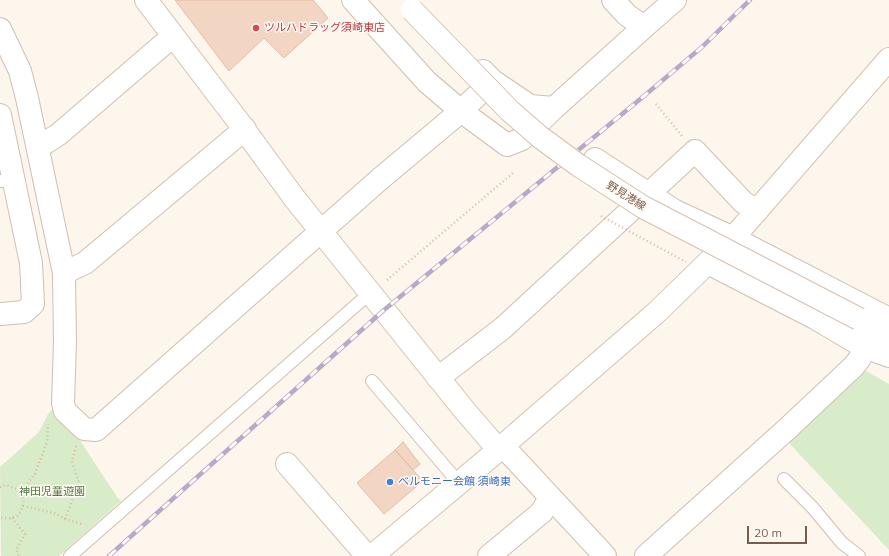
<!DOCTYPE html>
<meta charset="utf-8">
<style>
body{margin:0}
#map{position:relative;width:889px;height:556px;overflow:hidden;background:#fdf6ec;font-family:Mulish,sans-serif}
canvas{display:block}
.scale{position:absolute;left:747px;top:526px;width:60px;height:18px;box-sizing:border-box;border:2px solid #7a5c4d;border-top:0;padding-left:5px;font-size:12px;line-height:14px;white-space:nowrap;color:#7a5c4d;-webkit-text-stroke:3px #fffaf3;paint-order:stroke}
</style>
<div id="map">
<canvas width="889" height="556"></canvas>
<div class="scale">20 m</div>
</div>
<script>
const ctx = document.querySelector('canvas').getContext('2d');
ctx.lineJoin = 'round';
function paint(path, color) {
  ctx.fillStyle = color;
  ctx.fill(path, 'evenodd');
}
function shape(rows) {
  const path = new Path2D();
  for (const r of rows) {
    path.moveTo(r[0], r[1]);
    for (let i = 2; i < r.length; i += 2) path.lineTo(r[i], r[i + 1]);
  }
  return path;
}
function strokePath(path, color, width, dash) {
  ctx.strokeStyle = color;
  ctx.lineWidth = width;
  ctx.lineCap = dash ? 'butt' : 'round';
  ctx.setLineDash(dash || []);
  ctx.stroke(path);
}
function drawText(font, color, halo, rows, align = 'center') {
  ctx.font = font + ' Mulish,"Noto Sans JP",sans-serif';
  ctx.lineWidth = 3;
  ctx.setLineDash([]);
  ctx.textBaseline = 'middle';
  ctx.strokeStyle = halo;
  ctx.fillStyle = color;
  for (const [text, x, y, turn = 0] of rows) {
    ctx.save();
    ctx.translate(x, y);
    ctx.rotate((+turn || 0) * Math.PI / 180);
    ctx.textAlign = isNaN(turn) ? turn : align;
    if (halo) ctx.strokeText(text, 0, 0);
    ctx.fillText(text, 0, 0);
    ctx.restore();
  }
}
const green = shape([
 [866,371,889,384,889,550,789,443],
 [54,408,81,442,117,497,121,501,59,556,1,556,0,467,39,432,48,414]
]);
const building = shape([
 [175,0,313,0,328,18,284,58,264,38,229,71,175,0],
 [403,442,420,464,413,470,395,450,403,442],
 [395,450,423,481,384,514,357,483,395,450]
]);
const path = shape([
 [656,104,682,136],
 [387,280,513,173],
 [0,487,5,485,17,489,20,493,24,501,21,511,17,516,12,518,0,518],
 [20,493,35,474,47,442,48,424],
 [23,506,54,513,65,519,82,524],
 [12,518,25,534,16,550,19,556],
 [65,519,79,482,72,462,76,446]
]);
const lane = shape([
 [0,181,14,181],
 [372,381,459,483],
 [784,479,813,508,842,543,859,556],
 [70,556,370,293]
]);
const street = shape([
 [353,0,427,82,461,111,507,145,522,139,554,108,530,106,493,81,483,71],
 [0,29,20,71,27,98,64,273,65,342,63,403,65,411,84,429,96,430,380,179,454,117,493,81],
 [554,108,644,27,627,15,613,0],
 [0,115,31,263,33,304,24,312,0,314],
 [39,147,59,134,173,36],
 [595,159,675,211,733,238,889,319],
 [708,263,815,318,864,347,889,356],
 [64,273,85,263,245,129],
 [438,378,503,328,695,151,743,202,757,211],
 [502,445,605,556],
 [287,464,367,556],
 [489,556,542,512,550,497],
 [646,556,787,429,854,366,860,358,864,347]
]);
const secondary = shape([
 [146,0,238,121,295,199,465,411,498,449],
 [644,27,675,0],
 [859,319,889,337],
 [372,556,490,457,657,312,733,238,889,59]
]);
const rail = shape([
 [109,556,384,310,644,96,702,47,750,0]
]);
const pathBridge = shape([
 [601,216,686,262]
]);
const secondaryBridge = shape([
 [412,10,510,111,540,137,578,165,643,207,859,319]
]);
const markers = [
 [256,28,4,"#e0444e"],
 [390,482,4,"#3f7fe0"]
];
const healthNames = [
 ["ツルハドラッグ須崎東店",264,28]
];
const streetNames = [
 ["野見港線",626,196,32]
];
const shopNames = [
 ["ベルモニー会館 須崎東",398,482]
];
const parkNames = [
 ["神田児童遊園",52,492]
];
paint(green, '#d8ecc9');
paint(building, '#f3d5c3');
strokePath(building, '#e6bba3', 1);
strokePath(lane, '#d1beb0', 14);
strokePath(street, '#d1beb0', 24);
strokePath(secondary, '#d6c0b0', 24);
strokePath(path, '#d9b8a5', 2.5, [1, 3]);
strokePath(lane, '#fff', 12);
strokePath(street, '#fff', 22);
strokePath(secondary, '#fff', 22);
strokePath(rail, '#b9a8c9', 4.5);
strokePath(rail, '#fffaf3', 3, [9]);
strokePath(secondaryBridge, '#d6c0b0', 24, []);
strokePath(pathBridge, '#d9b8a5', 2.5, [1, 3]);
strokePath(secondaryBridge, '#fff', 22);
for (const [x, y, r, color] of markers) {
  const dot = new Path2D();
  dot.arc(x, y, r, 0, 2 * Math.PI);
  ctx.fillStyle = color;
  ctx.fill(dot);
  strokePath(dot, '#fffaf3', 1.5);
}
drawText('11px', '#be3a42', '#fffaf3', healthNames, 'left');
drawText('11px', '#7a5c4d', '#fffaf3', streetNames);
drawText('11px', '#366cbe', '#fffaf3', shopNames, 'left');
drawText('11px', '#537a41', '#fffaf3', parkNames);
</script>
